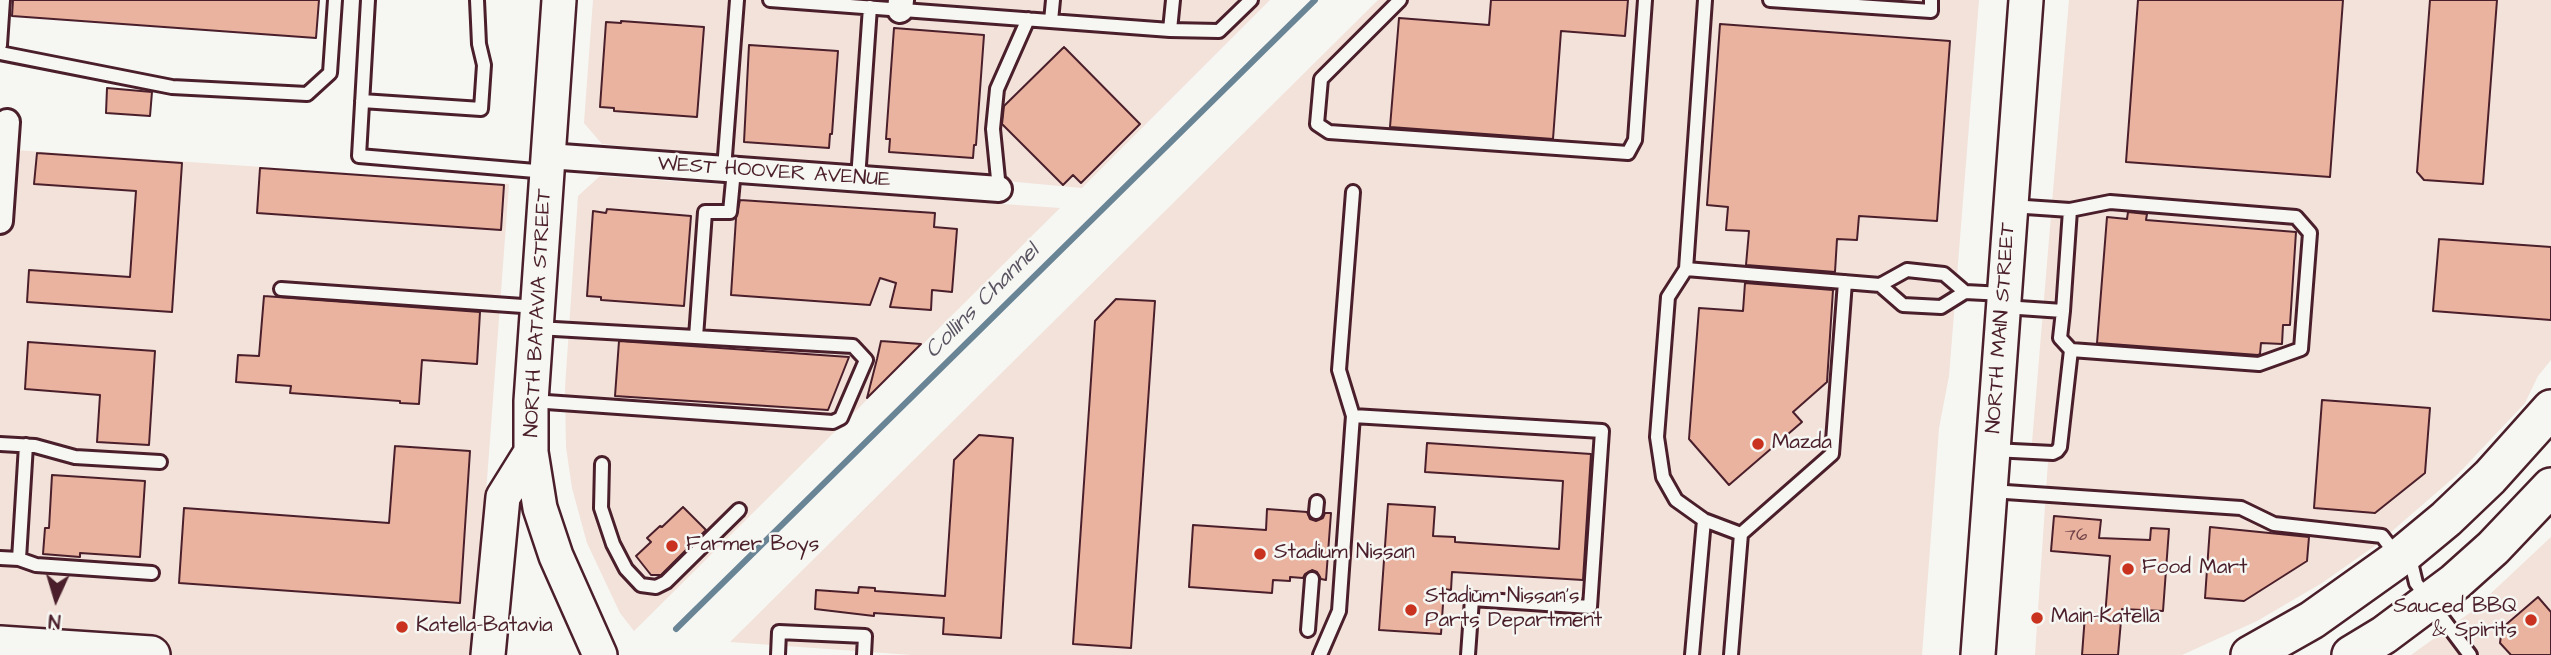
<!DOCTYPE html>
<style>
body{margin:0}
#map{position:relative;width:2551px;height:655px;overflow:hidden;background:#f6f6f2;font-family:"Architects Daughter",sans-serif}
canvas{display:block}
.north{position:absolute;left:21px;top:564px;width:70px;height:70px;-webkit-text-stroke:5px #f6f6f2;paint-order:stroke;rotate:184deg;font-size:19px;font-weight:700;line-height:28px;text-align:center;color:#4a1f2b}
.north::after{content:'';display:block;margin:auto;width:24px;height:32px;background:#4a1f2b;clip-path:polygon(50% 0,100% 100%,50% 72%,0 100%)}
</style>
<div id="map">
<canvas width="2551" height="655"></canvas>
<div class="north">N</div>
</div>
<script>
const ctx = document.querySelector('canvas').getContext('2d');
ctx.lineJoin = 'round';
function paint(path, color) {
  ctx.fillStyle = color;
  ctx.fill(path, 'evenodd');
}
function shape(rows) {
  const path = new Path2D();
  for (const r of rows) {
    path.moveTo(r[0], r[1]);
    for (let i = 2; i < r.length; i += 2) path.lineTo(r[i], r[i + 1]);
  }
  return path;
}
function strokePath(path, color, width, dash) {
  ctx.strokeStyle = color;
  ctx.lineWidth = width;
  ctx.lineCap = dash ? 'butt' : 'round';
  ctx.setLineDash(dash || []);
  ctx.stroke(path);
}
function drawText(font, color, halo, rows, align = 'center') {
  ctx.font = font + ' "Architects Daughter",sans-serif';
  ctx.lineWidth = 5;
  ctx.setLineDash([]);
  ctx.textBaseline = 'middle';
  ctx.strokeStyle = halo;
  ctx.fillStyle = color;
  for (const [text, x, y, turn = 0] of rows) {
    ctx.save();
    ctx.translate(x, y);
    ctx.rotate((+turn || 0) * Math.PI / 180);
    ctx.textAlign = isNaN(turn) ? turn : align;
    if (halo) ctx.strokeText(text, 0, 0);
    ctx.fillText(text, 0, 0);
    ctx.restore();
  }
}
const built = shape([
 [593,0,1270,0,1082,188,602,144,584,123],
 [1378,0,1979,0,1949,376,1939,428,1922,655,912,655,730,642],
 [2069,0,2551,0,2551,360,2538,376,2525,403,2458,474,2376,545,2322,583,2257,621,2182,655,2035,655,2048,462,2038,461,2032,443],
 [0,149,509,184,477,614,477,655,0,655],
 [600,176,1060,208,634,631,620,613,587,543,572,488,566,447,565,388,578,196],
 [2551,537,2551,655,2411,655,2471,612]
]);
const stream = shape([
 [676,629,1315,0]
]);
const building = shape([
 [13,0,319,0,316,38,12,16,13,0],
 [1491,0,1628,0,1625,36,1561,31,1553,139,1390,127,1399,18,1489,25,1491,0],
 [2138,0,2343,0,2330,177,2126,162,2138,0],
 [2430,0,2497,0,2483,184,2424,180,2417,172,2430,0],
 [621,21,704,27,697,117,614,111,614,108,600,107,606,22,621,23,621,21],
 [1720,24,1950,41,1937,221,1859,216,1857,240,1837,239,1835,272,1746,265,1749,231,1726,230,1728,207,1707,205,1720,24],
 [894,28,984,35,976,145,974,145,973,158,889,152,890,139,886,139,894,28],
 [749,45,838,51,832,134,830,134,829,148,744,142,749,45],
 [1064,47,1140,124,1081,183,1073,175,1063,185,1002,124,1004,106,1064,47],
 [107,88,152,92,150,116,106,113,107,88],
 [37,153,182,163,172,312,27,302,29,270,130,277,136,191,34,184,37,153],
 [260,168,504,185,501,230,257,213,260,168],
 [740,200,935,213,934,227,957,229,952,292,932,290,931,310,890,307,896,283,880,278,870,305,731,295,736,218,740,200],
 [607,209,691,216,684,306,601,300,601,297,587,296,593,211,606,213,607,209],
 [2128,212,2147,214,2146,220,2296,232,2290,325,2283,325,2282,344,2261,343,2260,354,2258,355,2097,343,2107,217,2127,219,2128,212],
 [2439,239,2551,247,2551,320,2433,311,2439,239],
 [1745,283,1833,290,1827,382,1793,412,1802,422,1729,485,1689,439,1699,308,1743,311,1745,283],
 [264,296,480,312,477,364,422,360,419,404,400,403,400,401,290,393,291,386,236,382,238,355,259,356,264,296],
 [1116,299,1155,301,1131,648,1073,644,1095,321,1116,299],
 [619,341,849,357,828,410,615,396,619,341],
 [881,341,921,344,867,398,877,359,881,341],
 [28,342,155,351,149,445,97,442,100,395,25,389,28,342],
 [2322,400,2430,408,2425,473,2375,513,2314,508,2322,400],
 [979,435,1013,438,1001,638,943,634,944,618,874,613,874,616,815,609,816,590,858,593,859,587,875,588,875,591,945,596,954,460,979,435],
 [1427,443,1591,454,1583,580,1452,572,1451,590,1444,589,1441,634,1379,630,1388,504,1435,507,1433,536,1455,537,1455,542,1559,549,1563,481,1425,472,1427,443],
 [395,446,470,451,460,603,179,583,184,508,389,523,395,446],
 [52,475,145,481,140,557,80,553,80,557,43,554,45,528,49,528,52,475],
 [683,507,706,530,661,575,651,575,636,556,651,542,647,538,660,526,662,527,683,507],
 [1267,509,1307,512,1310,519,1316,521,1323,518,1325,513,1331,513,1326,580,1321,579,1317,572,1312,570,1305,574,1303,578,1290,577,1290,581,1273,580,1272,593,1189,587,1193,525,1266,530,1267,509],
 [2054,516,2101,520,2099,538,2150,540,2151,528,2169,529,2163,611,2122,609,2118,655,2082,655,2085,615,2105,616,2110,556,2051,551,2054,516],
 [2210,527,2309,537,2307,561,2244,601,2205,598,2210,527],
 [2538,597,2551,612,2551,655,2511,655,2500,643,2502,628,2538,597]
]);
const lane = shape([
 [368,0,359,156,547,172],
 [770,0,1170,30,1219,31,1251,0],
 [1400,0,1321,79,1317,124,1329,132,1628,153,1635,140,1645,0],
 [1705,0,1686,269,1668,297,1657,437,1663,477,1676,500,1704,520,1741,534,1832,454,1845,282],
 [1770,0,1931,11,1931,0],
 [1051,21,1053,0],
 [1170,30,1173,0],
 [0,45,3,0],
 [0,53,172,87,307,94,330,73,335,0],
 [362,101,481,109,484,65,479,44,477,0],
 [724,169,737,0],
 [858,179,870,7],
 [999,189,993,129,997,89,1028,19],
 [2011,206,2070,210,2063,311],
 [1686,269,1880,285,1903,305,1941,307,1965,292],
 [1880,285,1907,270,1944,274,1965,292,2004,294],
 [281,289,537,307],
 [2004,307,2063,311,2060,338,2071,350,2259,364,2301,349,2310,233,2296,217,2110,202,2070,210],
 [696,337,705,212,730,212,734,170],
 [532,401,833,422,841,418,866,360,853,346,537,328],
 [1353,416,1602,431,1590,607,1472,599,1468,655],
 [0,444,35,446,75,457,160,462],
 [1993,450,2053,453,2057,451,2060,447,2071,350],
 [602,464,601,508,613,544,626,569,641,585,656,587,666,582,739,510],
 [1991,491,2241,508,2274,524,2382,536,2398,557],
 [1316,512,1317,502],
 [2409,554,2416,583,2470,655],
 [0,558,19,559,26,445],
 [19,559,36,565,152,573],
 [1308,630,1312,579],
 [778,655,779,632,865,636,864,655],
 [1320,655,1339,611,1352,429,1353,416,1339,370,1353,192],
 [1692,655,1704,520],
 [1731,655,1741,534]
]);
const street = shape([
 [900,10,901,0],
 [548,156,999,189],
 [0,221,7,122]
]);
const secondary = shape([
 [559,0,531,401,531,452,540,508,556,556,600,655],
 [488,655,503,497,531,452],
 [1978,655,2026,0]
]);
const primary = shape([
 [0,645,151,655],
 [2250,655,2312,620,2399,558,2446,519,2490,477,2551,409],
 [2351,655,2384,635,2455,582,2493,548,2551,487]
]);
const markers = [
 [1758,444,7,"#c8321e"],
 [672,546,7,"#c8321e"],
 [1260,554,7,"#c8321e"],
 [2128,569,7,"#c8321e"],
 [1411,610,7,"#c8321e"],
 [2037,618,7,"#c8321e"],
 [2531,620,7,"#c8321e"],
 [402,627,7,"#c8321e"]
];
const numberNames = [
 ["76",2076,536]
];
const streetNames = [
 ["WEST HOOVER AVENUE",774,173,4],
 ["NORTH BATAVIA STREET",539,313,-87],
 ["NORTH MAIN STREET",2002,328,-86]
];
const poiNames = [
 ["Mazda",1772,444],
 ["Farmer Boys",686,546],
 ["Stadium Nissan",1274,554],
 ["Food Mart",2142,569],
 ["Stadium Nissan's",1425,598],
 ["Parts Department",1425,622],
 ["Sauced BBQ",2517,608,"right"],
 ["& Spirits",2517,632,"right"],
 ["Main-Katella",2051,618],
 ["Katella-Batavia",416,627]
];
const waterNames = [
 ["Collins Channel",983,302,-45]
];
paint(built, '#f2e2d9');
strokePath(stream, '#688495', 6);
paint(building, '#eab39f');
strokePath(building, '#4a1f2b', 2);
strokePath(lane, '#4a1f2b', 18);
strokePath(street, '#4a1f2b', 30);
strokePath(secondary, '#4a1f2b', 38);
strokePath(primary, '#4a1f2b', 42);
strokePath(lane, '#f6f6f2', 12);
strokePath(street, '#f6f6f2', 24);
strokePath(secondary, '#f6f6f2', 33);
strokePath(primary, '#f6f6f2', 37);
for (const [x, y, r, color] of markers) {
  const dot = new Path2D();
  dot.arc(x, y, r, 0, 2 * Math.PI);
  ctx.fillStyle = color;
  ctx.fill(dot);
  strokePath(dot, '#f6f6f2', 2.5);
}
drawText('18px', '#724448', null, numberNames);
drawText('21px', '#4a1f2b', '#f6f6f2', streetNames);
drawText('21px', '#4a1f2b', '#f6f6f2', poiNames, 'left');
drawText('italic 23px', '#595260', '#f6f6f2', waterNames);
</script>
